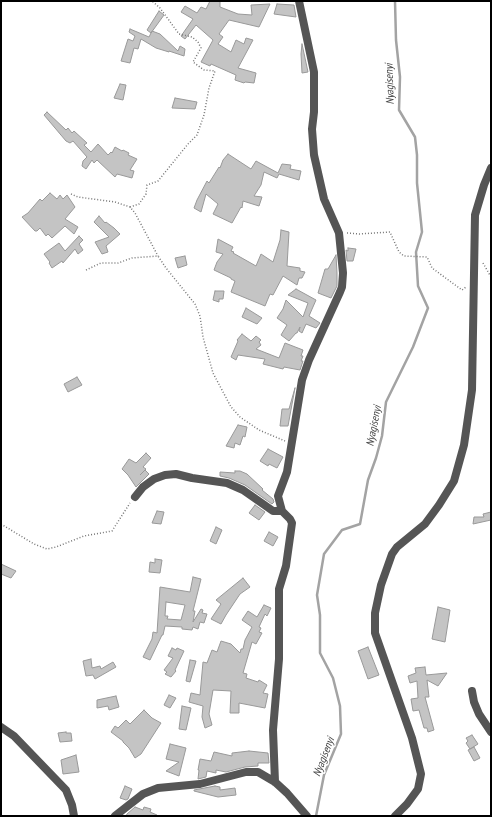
<!DOCTYPE html>
<style>
body{margin:0}
#map{position:relative;width:492px;height:817px;overflow:hidden;background:#fff;font-family:"PT Sans Narrow",sans-serif}
canvas{display:block}
.frame{position:absolute;inset:0;border:2px solid #000;pointer-events:none}
</style>
<div id="map">
<canvas width="492" height="817"></canvas>
<div class="frame"></div>
</div>
<script>
const ctx = document.querySelector('canvas').getContext('2d');
ctx.lineJoin = 'round';
function shape(rows) {
  const path = new Path2D();
  for (const r of rows) {
    path.moveTo(r[0], r[1]);
    for (let i = 2; i < r.length; i += 2) path.lineTo(r[i], r[i + 1]);
  }
  return path;
}
function strokePath(path, color, width, dash) {
  ctx.strokeStyle = color;
  ctx.lineWidth = width;
  ctx.lineCap = dash ? 'butt' : 'round';
  ctx.setLineDash(dash || []);
  ctx.stroke(path);
}
function paint(path, color) {
  ctx.fillStyle = color;
  ctx.fill(path, 'evenodd');
}
function drawText(font, color, halo, rows, align = 'center') {
  ctx.font = font + ' "PT Sans Narrow",sans-serif';
  ctx.lineWidth = 3;
  ctx.setLineDash([]);
  ctx.textBaseline = 'middle';
  ctx.strokeStyle = halo;
  ctx.fillStyle = color;
  for (const [text, x, y, turn = 0] of rows) {
    ctx.save();
    ctx.translate(x, y);
    ctx.rotate((+turn || 0) * Math.PI / 180);
    ctx.textAlign = isNaN(turn) ? turn : align;
    if (halo) ctx.strokeText(text, 0, 0);
    ctx.fillText(text, 0, 0);
    ctx.restore();
  }
}
const stream = shape([
 [316,816,324,775,341,734,340,706,333,678,320,653,320,615,317,595,324,554,342,530,360,524,368,480,376,458,382,436,386,402,413,347,428,308,418,286,416,252,422,232,417,183,417,155,415,137,399,110,400,77,396,40,395,1]
]);
const building = shape([
 [210,1,220,1,220,7,238,14,252,15,251,5,270,4,259,27,229,20,219,34,223,37,218,44,231,52,236,40,244,44,246,38,253,40,238,68,256,73,254,83,245,82,244,83,235,80,236,75,211,64,210,66,201,62,213,40,196,25,185,39,181,36,193,19,181,12,185,6,197,13,201,7,206,9,210,1],
 [277,4,294,5,296,17,274,14,277,4],
 [159,11,164,15,151,33,147,30,159,11],
 [130,29,149,37,152,31,160,34,178,51,180,46,185,49,184,56,169,51,169,52,156,48,141,39,138,49,134,48,130,63,121,61,128,39,133,41,135,36,129,32,130,29],
 [302,44,308,72,302,73,301,54,302,44],
 [120,84,126,85,123,100,114,98,120,84],
 [175,98,197,102,195,109,172,108,175,98],
 [47,112,66,130,68,128,72,133,74,131,87,143,84,145,91,152,98,144,108,155,111,152,112,153,115,147,122,151,123,150,129,153,128,155,137,159,130,170,134,171,132,178,117,174,115,177,97,160,94,163,92,160,86,169,82,166,83,161,87,157,73,141,70,143,66,141,44,115,47,112],
 [228,154,251,169,256,161,278,173,282,164,291,165,290,169,301,171,299,180,279,174,277,178,264,172,261,185,254,196,262,197,259,206,243,201,242,208,241,207,232,223,213,214,218,204,206,194,201,212,194,208,197,200,207,181,209,183,219,167,220,168,223,160,228,154],
 [50,193,57,199,60,195,63,199,67,195,75,207,65,219,78,227,74,234,65,226,52,238,48,234,46,236,40,228,37,231,35,231,22,217,28,213,40,199,42,201,50,193],
 [99,216,105,223,106,222,114,228,120,234,106,246,108,252,102,254,95,242,109,237,94,222,99,216],
 [281,230,289,232,287,266,300,268,300,271,305,272,302,278,299,278,297,285,283,276,273,295,270,294,265,306,231,292,235,281,231,279,231,278,214,270,217,262,223,254,216,252,218,239,233,247,231,251,234,252,233,253,256,266,261,254,273,262,280,240,281,230],
 [79,236,83,240,79,244,83,250,78,254,75,249,63,263,62,261,52,268,49,263,50,262,44,254,59,243,65,251,79,236],
 [348,248,356,249,353,261,347,261,346,250,348,251,348,248],
 [336,255,337,273,337,286,331,298,318,293,325,269,328,269,336,255],
 [185,256,187,265,178,268,175,258,185,256],
 [296,289,316,300,309,316,320,323,316,328,306,324,302,333,299,331,300,327,297,333,296,333,289,341,281,335,287,325,277,318,283,309,286,300,303,317,308,303,288,295,296,289],
 [215,291,224,291,223,299,219,299,219,302,213,300,215,291],
 [246,308,262,318,257,324,242,317,246,308],
 [242,334,251,341,256,336,261,340,259,342,261,345,256,349,279,358,285,343,303,350,301,356,303,356,301,361,303,361,300,370,284,367,283,369,263,364,265,359,238,355,236,360,231,357,238,341,237,340,242,334],
 [77,377,82,385,68,392,64,384,77,377],
 [295,388,288,426,280,426,282,409,289,409,295,388],
 [238,425,247,427,245,437,243,436,240,445,235,443,234,448,226,446,238,425],
 [268,449,283,457,277,468,269,464,268,466,260,461,268,449],
 [146,453,151,458,143,467,146,469,140,475,145,470,149,474,136,487,128,475,122,469,129,459,136,463,146,453],
 [235,471,240,471,247,474,263,489,262,490,273,499,274,502,272,504,245,485,229,478,220,476,220,472,235,473,235,471],
 [255,505,265,512,259,520,249,513,255,505],
 [157,511,164,512,161,524,152,523,157,511],
 [491,512,491,520,473,524,474,517,484,517,483,514,491,512],
 [216,527,222,530,216,544,210,541,216,527],
 [269,532,278,537,273,546,264,541,269,532],
 [155,559,162,560,160,573,149,572,150,562,155,563,155,559],
 [1,564,16,571,11,578,1,574,1,564],
 [193,577,201,579,193,611,195,611,193,622,201,609,203,610,202,613,207,614,204,623,200,622,198,629,193,627,192,630,182,629,182,627,165,626,163,635,162,635,150,660,143,657,152,639,153,632,157,633,160,587,190,592,193,577],
 [166,602,185,605,181,620,167,619,168,616,165,616,166,602],
 [243,578,250,587,240,594,226,615,221,624,211,619,221,604,216,600,243,578],
 [264,605,271,608,267,616,265,614,259,627,261,628,259,632,262,633,256,644,252,642,243,673,247,674,246,678,258,682,259,680,267,685,263,693,268,694,265,708,239,703,239,713,230,713,231,691,213,690,209,714,212,725,205,728,202,717,203,706,189,702,191,693,200,695,203,662,207,663,212,650,217,652,221,641,231,644,240,653,241,649,243,649,245,640,252,627,242,620,248,611,257,617,264,605],
 [438,607,450,610,445,642,432,639,438,607],
 [368,647,379,675,368,679,358,651,368,647],
 [172,648,176,650,177,648,184,651,175,670,176,671,171,677,165,674,167,672,164,670,173,658,168,656,172,648],
 [91,659,92,668,100,666,101,669,113,662,116,667,95,679,93,675,86,676,83,661,91,659],
 [190,660,196,661,190,682,186,681,190,660],
 [425,667,426,675,447,673,438,686,427,680,429,697,425,697,434,730,428,732,427,728,424,728,419,710,413,711,411,699,418,698,417,681,410,683,408,676,416,673,415,668,425,667],
 [169,695,176,698,170,708,164,705,169,695],
 [116,696,119,707,109,710,108,706,97,708,97,700,116,696],
 [182,706,191,708,186,730,179,729,182,706],
 [144,710,152,718,161,723,141,754,135,758,129,748,123,742,123,741,111,732,115,726,118,728,126,720,130,724,144,710],
 [66,732,66,733,71,733,72,741,60,742,58,733,66,732],
 [472,735,478,744,470,749,466,743,468,741,466,738,472,735],
 [170,744,186,748,179,776,166,771,179,762,166,759,170,744],
 [474,747,480,758,474,761,468,750,474,747],
 [249,751,268,753,269,763,258,763,258,766,245,767,226,772,216,770,216,773,207,771,206,777,198,779,199,770,198,770,200,759,211,761,214,752,232,756,232,753,249,751],
 [76,755,79,772,63,774,61,760,76,755],
 [125,786,132,789,128,799,126,800,120,798,125,786],
 [215,786,220,787,220,790,235,788,236,795,218,797,194,791,194,790,215,786],
 [135,807,143,810,144,807,151,809,150,812,157,815,157,816,126,816,127,814,135,807]
]);
const path = shape([
 [71,194,78,197,115,202,130,207,135,213,158,256],
 [130,207,139,204,146,194,147,185,158,181,188,144,197,135,204,115,209,88,215,71,204,70,193,62,201,48,198,42,192,37,179,34,160,8,152,1],
 [347,233,359,234,390,232,399,252,404,256,427,257,432,268,462,290,466,287],
 [483,263,491,277],
 [86,270,101,263,118,263,132,258,158,256,166,268,195,304,200,316,203,337,213,373,231,407,240,417,259,430,285,441],
 [1,524,34,544,47,549,56,547,84,536,112,531,130,503]
]);
const minor = shape([
 [135,497,143,487,154,479,165,475,176,474,192,478,227,483,243,490,273,511,282,511],
 [472,691,474,702,479,714,491,732],
 [1,727,14,736,66,790,72,805,74,816],
 [275,782,273,730,279,659,279,589,286,566,292,523,290,519,282,511,278,496,287,472,302,380,309,360,340,292,342,287,343,273,339,233,324,199,314,155,312,129,314,112,314,72,299,1],
 [115,816,143,794,158,788,200,784,246,772,258,772,275,782,287,793,307,816],
 [395,816,407,804,418,789,421,774,412,738,375,633,375,613,381,585,392,554,397,547,425,524,439,505,454,481,464,445,472,390,475,215,484,185,491,168]
]);
const waterNames = [
 ["Nyagisenyi",390,84,-92],
 ["Nyagisenyi",374,426,-79],
 ["Nyagisenyi",324,757,-69]
];
strokePath(stream, '#a3a3a3', 2.5);
paint(building, '#c4c4c4');
strokePath(building, '#999', 1);
strokePath(path, '#777', 1.5, [1, 2]);
strokePath(minor, '#555', 8);
drawText('italic 11px', '#444', '#fff', waterNames);
</script>
